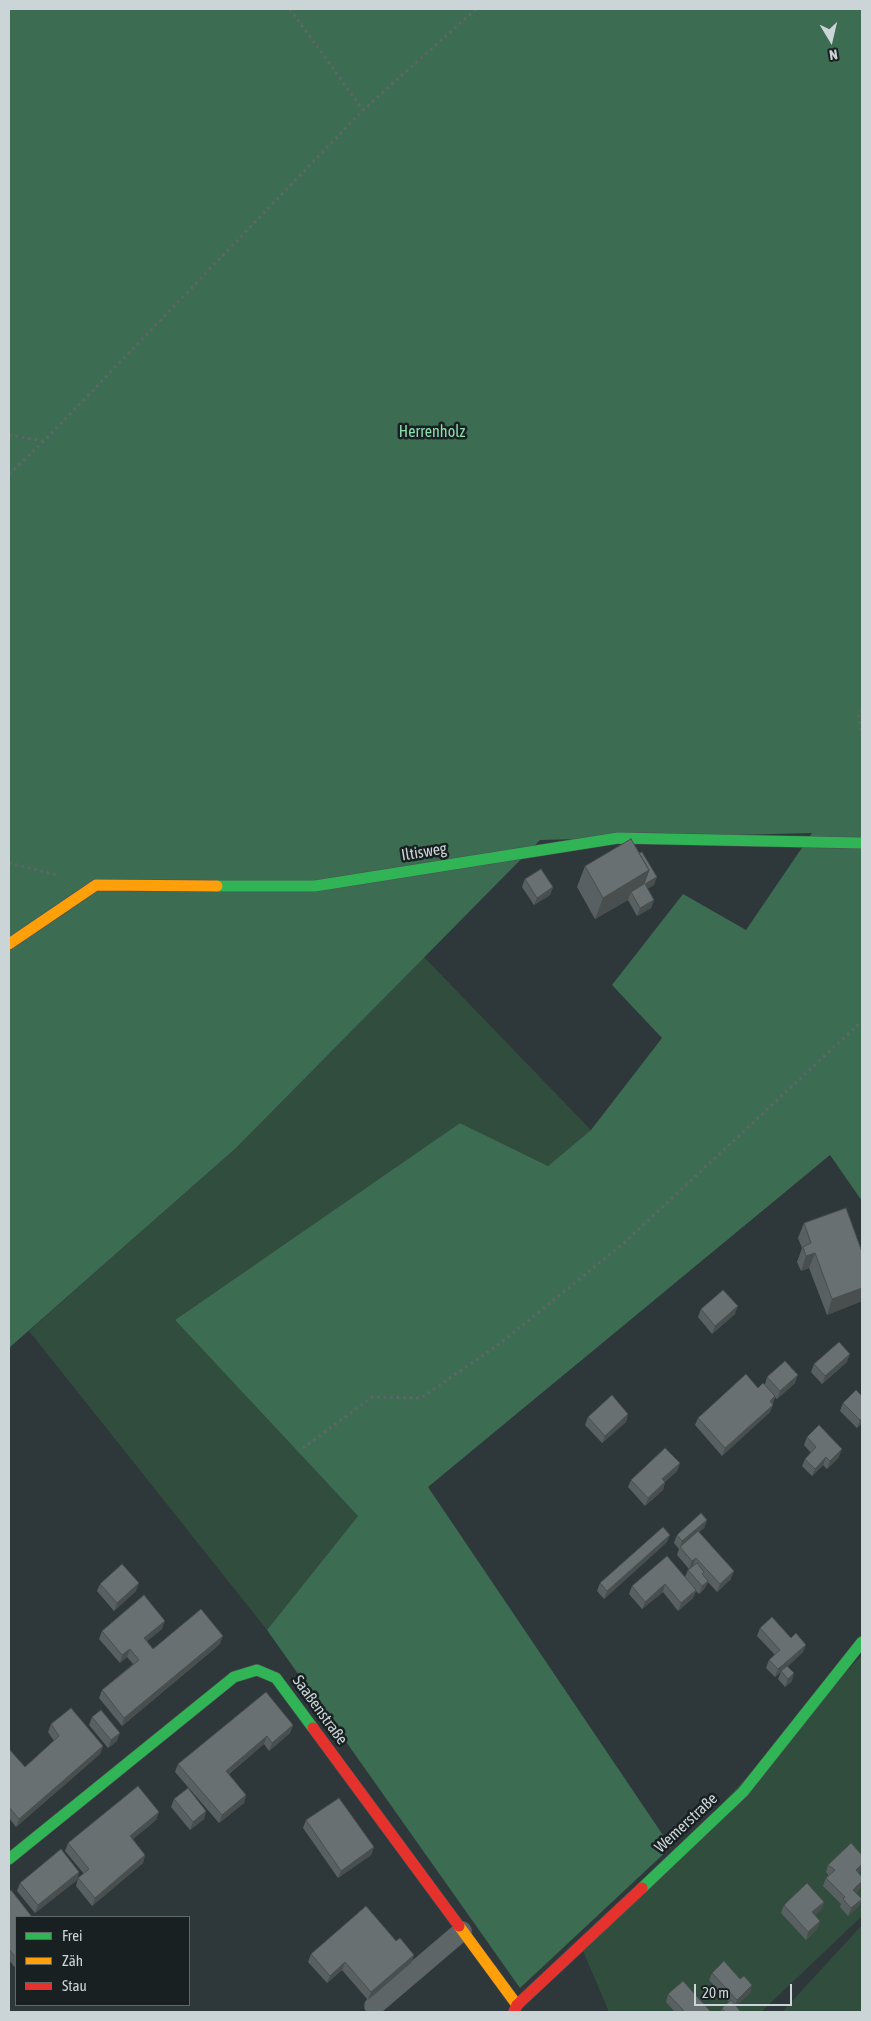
<!DOCTYPE html>
<meta charset="utf-8">
<style>
body{margin:0}
#map{position:relative;width:871px;height:2021px;overflow:hidden;background:#2e373a;font-family:"Asap Condensed",sans-serif}
canvas{display:block}
.frame{position:absolute;inset:0;border:10px solid #cbd5d7;pointer-events:none}
.legend{position:absolute;left:15px;top:1916px;width:175px;height:90px;box-sizing:border-box;background:#192021;border:1px solid #60686a;margin:0;padding:6px 9px;list-style:none;font-size:15px;color:#cbd5d7}
.legend li{display:flex;align-items:center;gap:10px;height:25px}
.legend b{width:25px;border:1px solid #60686a}
.north{position:absolute;left:806px;top:15px;width:50px;height:50px;-webkit-text-stroke:4px #192021;paint-order:stroke;rotate:171deg;font-size:14px;font-weight:700;line-height:20px;text-align:center;color:#cbd5d7}
.north::after{content:'';display:block;margin:auto;width:18px;height:22px;background:#cbd5d7;clip-path:polygon(50% 0,100% 100%,50% 72%,0 100%)}
.scale{position:absolute;left:694px;top:1984px;width:98px;height:22px;box-sizing:border-box;border:2px solid #cbd5d7;border-top:0;padding-left:6px;font-size:15px;line-height:18px;white-space:nowrap;color:#cbd5d7;-webkit-text-stroke:4px #192021;paint-order:stroke}
</style>
<div id="map">
<canvas width="871" height="2021"></canvas>
<div class="frame"></div>
<ul class="legend">
<li><b style="height:6px;background:#30b455"></b>Frei</li>
<li><b style="height:6px;background:#ff9f0a"></b>Zäh</li>
<li><b style="height:6px;background:#e5322d"></b>Stau</li>
</ul>
<div class="north">N</div>
<div class="scale">20 m</div>
</div>
<script>
const ctx = document.querySelector('canvas').getContext('2d');
ctx.lineJoin = 'round';
function paint(path, color) {
  ctx.fillStyle = color;
  ctx.fill(path, 'evenodd');
}
function shape(rows) {
  const path = new Path2D();
  for (const r of rows) {
    path.moveTo(r[0], r[1]);
    for (let i = 2; i < r.length; i += 2) path.lineTo(r[i], r[i + 1]);
  }
  return path;
}
function strokePath(path, color, width, dash) {
  ctx.strokeStyle = color;
  ctx.lineWidth = width;
  ctx.lineCap = dash ? 'butt' : 'round';
  ctx.setLineDash(dash || []);
  ctx.stroke(path);
}
function drawText(font, color, halo, rows, align = 'center') {
  ctx.font = font + ' "Asap Condensed",sans-serif';
  ctx.lineWidth = 5;
  ctx.setLineDash([]);
  ctx.textBaseline = 'middle';
  ctx.strokeStyle = halo;
  ctx.fillStyle = color;
  for (const [text, x, y, turn = 0] of rows) {
    ctx.save();
    ctx.translate(x, y);
    ctx.rotate((+turn || 0) * Math.PI / 180);
    ctx.textAlign = isNaN(turn) ? turn : align;
    if (halo) ctx.strokeText(text, 0, 0);
    ctx.fillText(text, 0, 0);
    ctx.restore();
  }
}
const green = shape([
 [424,957,591,1130,548,1166,460,1123,175,1320,358,1516,267,1630,29,1331,236,1148],
 [862,1655,862,1916,761,2012,609,2012,583,1951],
 [862,1925,862,2012,782,2012]
]);
const forest = shape([
 [9,9,862,9,862,1201,830,1155,428,1487,671,1847,520,1988,267,1630,358,1516,175,1320,460,1123,548,1166,591,1130,662,1038,612,985,683,894,746,930,812,833,540,840,236,1148,9,1348]
]);
const path = shape([
 [290,9,363,110],
 [9,435,44,441],
 [9,474,44,441,363,110,476,9],
 [862,709,859,715,862,739],
 [9,863,57,875],
 [303,1448,372,1397,421,1398,502,1342,625,1242,862,1021]
]);
const lane = shape([
 [374,2006,462,1931]
]);
const fast = shape([
 [217,886,315,886,618,838,862,843],
 [9,1859,234,1677,257,1670,276,1678,313,1728],
 [642,1888,743,1792,862,1642]
]);
const slow = shape([
 [9,944,96,885,217,886],
 [459,1926,517,2005]
]);
const jam = shape([
 [313,1728,459,1926],
 [514,2012,517,2005,642,1888]
]);
const wall = shape([
 [585,866,654,885,647,889,654,900,651,908,637,916,628,900,595,919,577,887],
 [525,879,553,887,550,895,534,905,522,887],
 [804,1223,862,1252,862,1301,827,1315,809,1268,801,1271,797,1262,802,1248,798,1238],
 [701,1309,735,1314,712,1334,698,1317],
 [847,1362,822,1384,811,1372,814,1364],
 [767,1377,795,1383,777,1399,775,1397,770,1412,722,1456,695,1425,698,1418,765,1384],
 [856,1390,862,1423,857,1428,840,1411,843,1403],
 [628,1414,626,1422,602,1443,585,1425,588,1417],
 [807,1437,839,1457,827,1469,823,1465,812,1476,802,1466,805,1459,811,1453,804,1445],
 [680,1463,677,1471,665,1482,663,1490,645,1506,628,1487,631,1480],
 [707,1520,704,1528,699,1532,731,1579,717,1592,708,1582,705,1588,699,1594,696,1591,693,1598,678,1611,663,1592,642,1609,629,1594,632,1586,685,1577,688,1570,689,1569,677,1555,679,1549,674,1543,677,1535],
 [667,1542,604,1599,597,1591,600,1583],
 [100,1584,136,1591,114,1611,97,1591],
 [760,1628,803,1652,788,1666,792,1681,785,1687,778,1679,781,1672,775,1677,766,1668,769,1660,775,1655,757,1636],
 [162,1629,147,1641,153,1649,220,1644,122,1726,99,1698,102,1690,133,1664,127,1657,120,1663,99,1639,102,1631],
 [92,1717,117,1741,108,1748,89,1725],
 [51,1724,103,1746,100,1754,16,1827,9,1818,9,1749,25,1767,54,1741,48,1732],
 [293,1725,290,1733,269,1751,264,1744,229,1774,246,1795,244,1803,219,1823,175,1772,178,1764],
 [174,1799,206,1811,204,1819,190,1830,171,1807],
 [159,1812,156,1820,133,1839,145,1855,143,1863,92,1906,76,1886,78,1878,84,1874,65,1851,68,1843],
 [306,1820,374,1847,371,1855,338,1878,303,1828],
 [862,1864,862,1869,858,1873,861,1887,856,1893,862,1899,859,1906,848,1916,840,1907,841,1904,823,1886,826,1878,829,1876,826,1872,828,1865],
 [79,1872,77,1880,35,1913,17,1891,20,1883],
 [9,1892,16,1917,16,1969,9,1960],
 [824,1902,821,1910,815,1915,820,1921,817,1929,806,1940,781,1913,784,1905],
 [396,1941,414,1955,411,1963,368,2000,342,1970,327,1983,308,1962,311,1954],
 [712,1973,740,1979,752,1985,750,1993,736,2006,740,2011,740,2012,721,2012,722,2008,729,2002,709,1980],
 [668,1994,711,2012,675,2012,666,2002]
]);
const shadedWall = shape([
 [649,870,641,892,631,892,628,900,595,919,603,898],
 [657,877,654,885,642,892,645,884],
 [553,887,550,895,534,905,537,898],
 [654,900,651,908,637,916,640,908],
 [815,1253,809,1268,801,1271,806,1256],
 [862,1288,862,1301,827,1315,832,1299],
 [738,1306,735,1314,712,1334,715,1326],
 [850,1354,847,1362,822,1384,825,1376],
 [798,1375,795,1383,777,1399,780,1391],
 [775,1396,773,1404,770,1401],
 [773,1405,770,1412,722,1456,725,1448],
 [628,1414,626,1422,602,1443,605,1436],
 [862,1418,862,1423,857,1428,860,1420],
 [842,1449,839,1457,827,1469,830,1461],
 [826,1457,823,1465,812,1476,815,1469],
 [680,1463,677,1471,659,1487,662,1479],
 [665,1482,663,1490,645,1506,648,1498],
 [707,1520,704,1528,681,1548,680,1548,682,1541],
 [670,1535,667,1542,604,1599,607,1591],
 [696,1558,693,1565,689,1569,692,1561],
 [734,1571,731,1579,717,1592,720,1584],
 [708,1581,705,1588,699,1594,702,1586],
 [139,1583,136,1591,114,1611,117,1603],
 [665,1584,663,1592,642,1609,645,1602],
 [696,1590,693,1598,678,1611,681,1603],
 [165,1621,162,1629,141,1646,144,1638],
 [223,1636,220,1644,122,1726,124,1718],
 [806,1645,803,1652,775,1677,778,1669],
 [130,1649,127,1657,120,1663,122,1655],
 [794,1673,792,1681,785,1687,788,1679],
 [293,1725,290,1733,269,1751,272,1743],
 [120,1733,117,1741,108,1748,111,1740],
 [267,1736,264,1744,223,1778,226,1771],
 [103,1746,100,1754,16,1827,19,1819],
 [246,1795,244,1803,219,1823,222,1815],
 [206,1811,204,1819,190,1830,193,1822],
 [159,1812,156,1820,127,1844,130,1836],
 [374,1847,371,1855,338,1878,341,1871],
 [145,1855,143,1863,92,1906,95,1898],
 [862,1864,862,1869,853,1878,856,1870],
 [79,1872,77,1880,35,1913,38,1905],
 [862,1881,861,1887,850,1898,853,1890],
 [862,1899,859,1906,848,1916,851,1908],
 [824,1902,821,1910,809,1920,812,1912],
 [820,1921,817,1929,806,1940,808,1932],
 [414,1955,411,1963,368,2000,371,1992],
 [345,1962,342,1970,327,1983,330,1976],
 [752,1985,750,1993,734,2008,737,2000]
]);
const building = shape([
 [631,839,649,870,603,898,585,866,631,839],
 [642,852,657,877,645,884,654,900,640,908,631,892,644,884,649,870,639,853,642,852],
 [541,869,553,887,537,898,525,879,541,869],
 [846,1208,862,1252,862,1288,832,1299,815,1253,806,1256,803,1247,811,1243,804,1223,846,1208],
 [723,1290,738,1306,715,1326,701,1309,723,1290],
 [839,1342,850,1354,825,1376,814,1364,839,1342],
 [785,1361,798,1375,780,1391,767,1377,785,1361],
 [746,1374,758,1388,763,1383,775,1396,770,1401,773,1405,725,1448,698,1418,746,1374],
 [856,1390,862,1396,862,1418,860,1420,843,1403,856,1390],
 [612,1395,628,1414,605,1436,588,1417,612,1395],
 [819,1425,842,1449,830,1461,826,1457,815,1469,805,1459,816,1447,807,1437,819,1425],
 [665,1448,680,1463,662,1479,665,1482,648,1498,631,1480,665,1448],
 [701,1513,707,1520,682,1541,677,1535,701,1513],
 [663,1527,670,1535,607,1591,600,1583,663,1527],
 [698,1531,734,1571,720,1584,696,1558,692,1561,680,1547,698,1531],
 [667,1556,696,1590,681,1603,665,1584,645,1602,632,1586,667,1556],
 [697,1563,704,1572,702,1574,708,1581,702,1586,688,1570,697,1563],
 [122,1564,139,1583,117,1603,100,1584,122,1564],
 [144,1595,165,1621,144,1638,153,1649,201,1609,223,1636,124,1718,102,1690,139,1660,130,1649,122,1655,102,1631,144,1595],
 [772,1617,791,1638,796,1633,806,1645,778,1669,769,1660,780,1650,760,1628,772,1617],
 [787,1666,794,1673,788,1679,781,1671,787,1666],
 [266,1692,293,1725,272,1743,267,1736,226,1771,246,1795,222,1815,178,1764,266,1692],
 [71,1708,103,1746,19,1819,9,1807,9,1749,25,1767,59,1736,51,1724,71,1708],
 [101,1710,120,1733,111,1740,92,1717,101,1710],
 [138,1786,159,1812,130,1836,145,1855,95,1898,78,1878,89,1869,68,1843,138,1786],
 [188,1788,206,1811,193,1822,174,1799,188,1788],
 [339,1798,374,1847,341,1871,306,1820,339,1798],
 [851,1843,862,1855,862,1864,856,1870,862,1877,862,1881,853,1890,862,1899,851,1908,843,1899,845,1897,826,1878,835,1870,828,1865,851,1843],
 [61,1849,79,1872,38,1905,20,1883,61,1849],
 [807,1883,824,1902,812,1912,820,1921,808,1932,784,1905,807,1883],
 [11,1890,32,1917,16,1917,16,1958,9,1949,9,1892,11,1890],
 [366,1906,396,1941,400,1938,414,1955,371,1992,345,1962,330,1976,311,1954,366,1906],
 [724,1961,740,1979,744,1976,752,1985,737,2000,712,1973,724,1961],
 [683,1981,711,2012,685,2012,668,1994,683,1981],
 [731,2000,740,2011,738,2012,725,2012,722,2008,731,2000]
]);
const parkNames = [
 ["Herrenholz",432,432]
];
const streetNames = [
 ["Iltisweg",424,852,-9],
 ["Saaßenstraße",320,1710,54],
 ["Wemerstraße",686,1823,-43]
];
paint(green, '#314d3e');
paint(forest, '#3c6c52');
strokePath(lane, '#4b5254', 20);
strokePath(fast, '#4b5254', 12);
strokePath(slow, '#4b5254', 12);
strokePath(jam, '#4b5254', 12);
strokePath(path, '#5f6667', 3, [2.5, 4]);
strokePath(lane, '#5e6566', 19);
strokePath(fast, '#30b455', 11);
strokePath(slow, '#ff9f0a', 11);
strokePath(jam, '#e5322d', 11);
paint(wall, '#596061');
paint(shadedWall, '#494e4f');
paint(building, '#687071');
strokePath(building, '#494e4f', 1);
drawText('16px', '#8ddfb0', '#192021', parkNames);
drawText('16px', '#cbd5d7', '#192021', streetNames);
</script>
